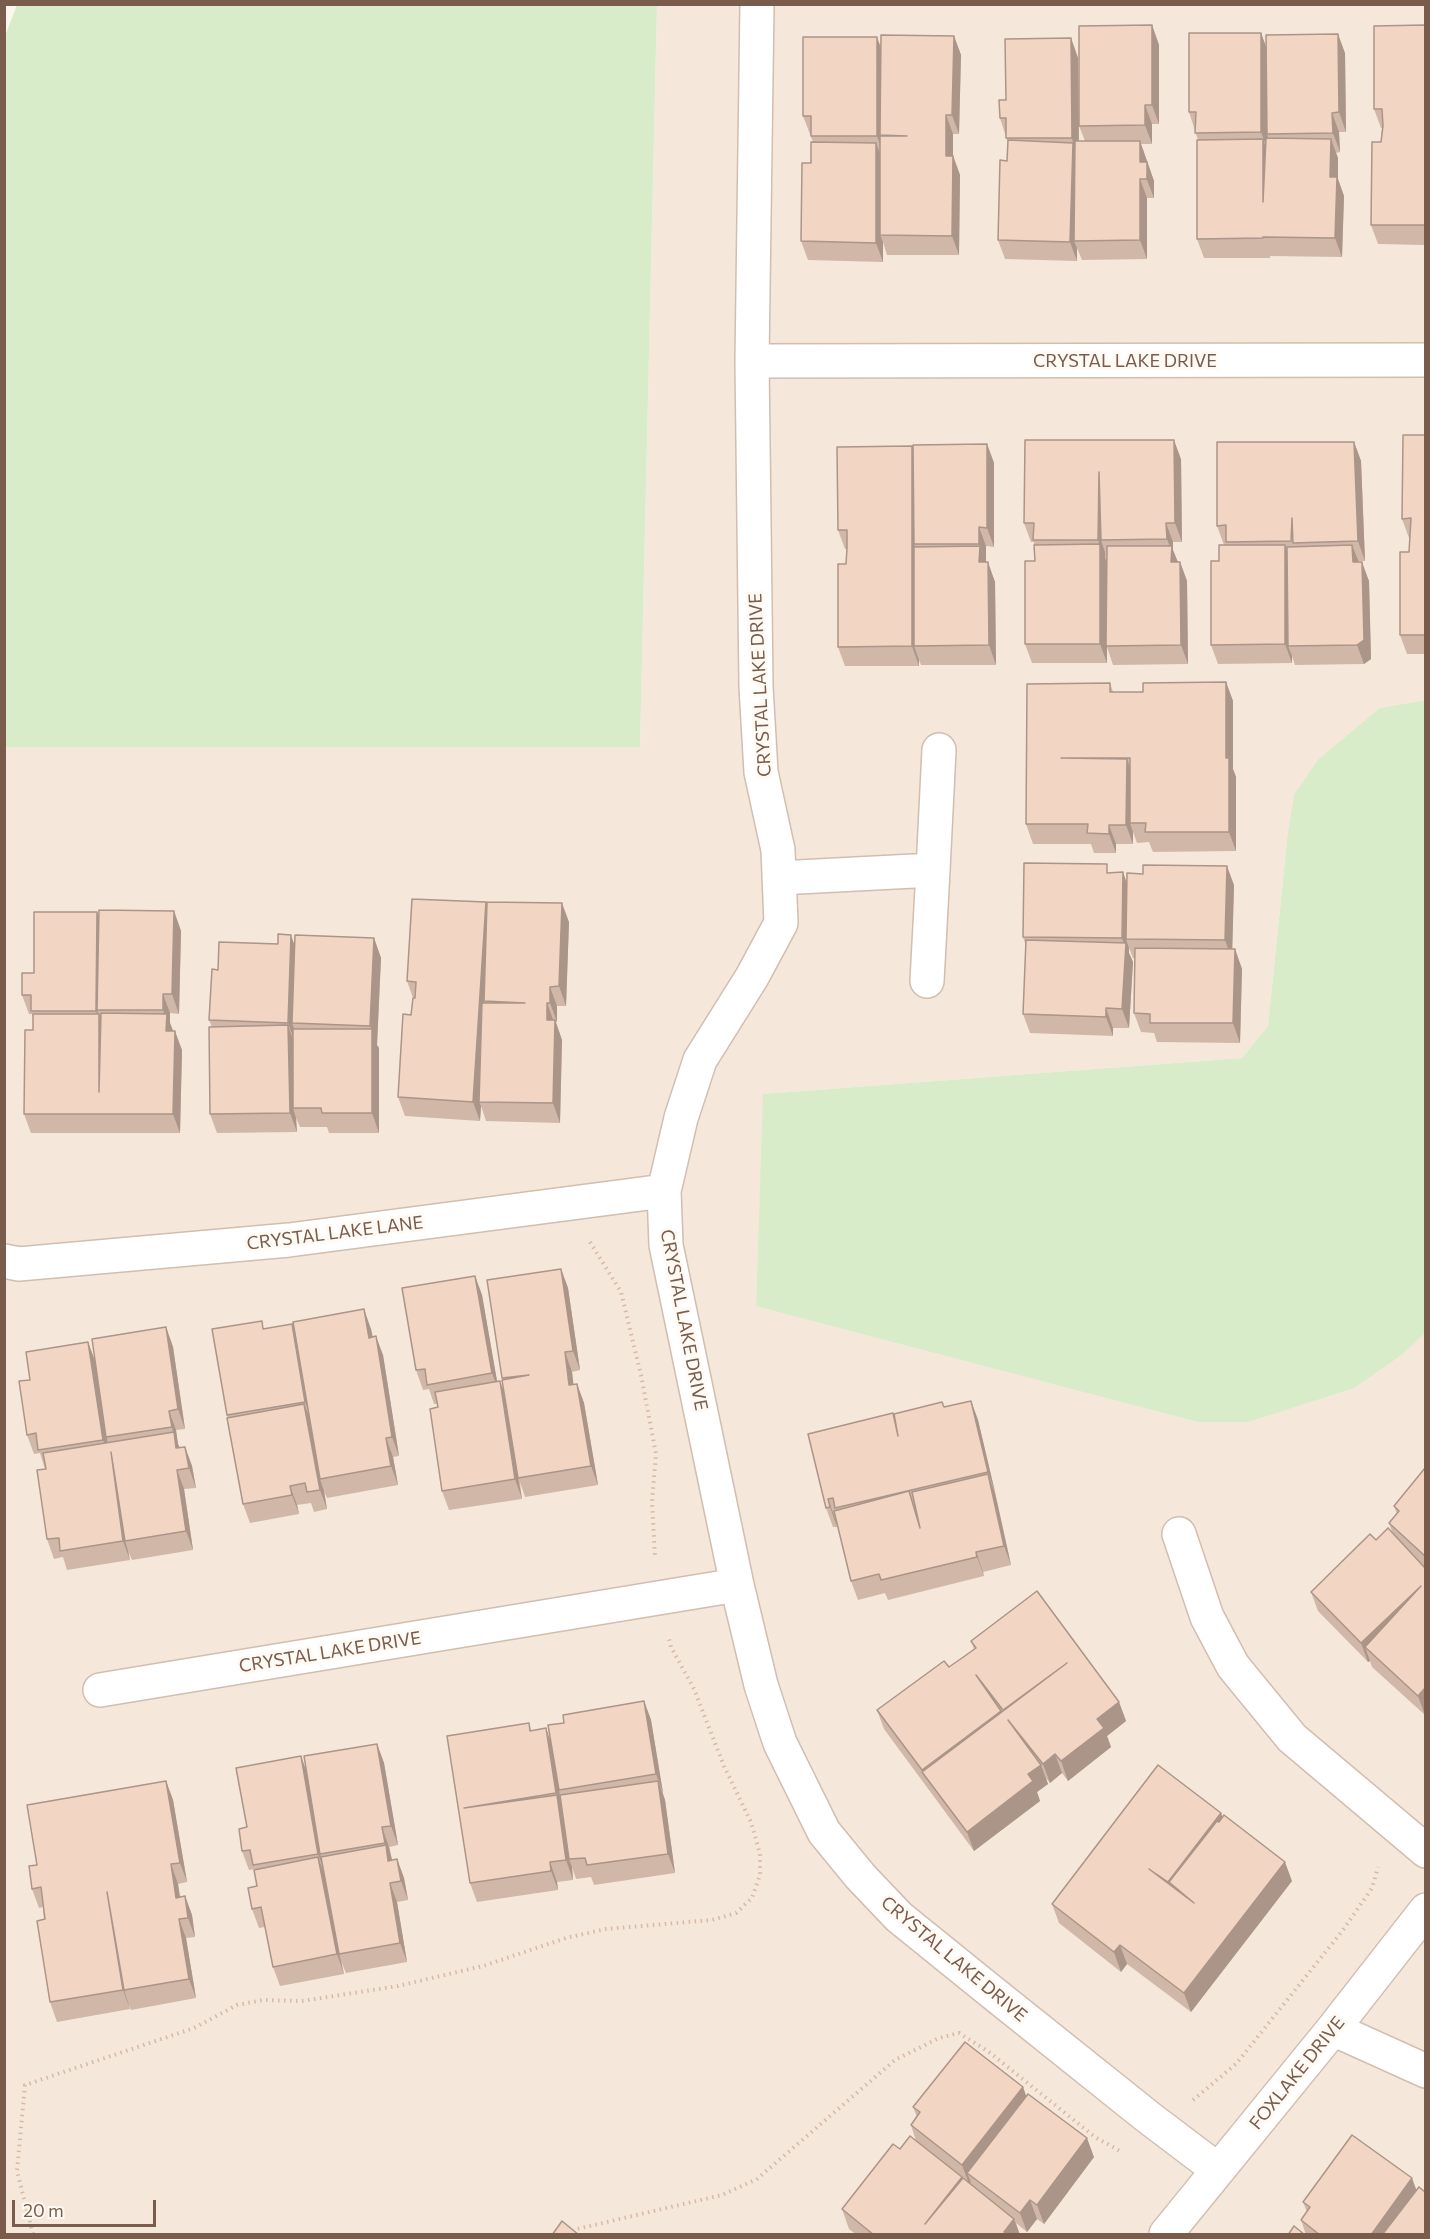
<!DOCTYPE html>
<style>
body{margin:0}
#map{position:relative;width:1430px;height:2239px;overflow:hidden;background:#fdf6ec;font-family:Commissioner,sans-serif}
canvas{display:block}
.frame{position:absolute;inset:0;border:6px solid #7a5c4d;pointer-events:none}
.scale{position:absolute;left:12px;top:2200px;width:144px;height:27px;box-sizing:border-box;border:3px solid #7a5c4d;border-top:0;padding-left:8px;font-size:18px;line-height:21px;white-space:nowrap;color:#7a5c4d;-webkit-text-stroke:4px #fffaf3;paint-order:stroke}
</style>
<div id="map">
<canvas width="1430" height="2239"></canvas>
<div class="frame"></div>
<div class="scale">20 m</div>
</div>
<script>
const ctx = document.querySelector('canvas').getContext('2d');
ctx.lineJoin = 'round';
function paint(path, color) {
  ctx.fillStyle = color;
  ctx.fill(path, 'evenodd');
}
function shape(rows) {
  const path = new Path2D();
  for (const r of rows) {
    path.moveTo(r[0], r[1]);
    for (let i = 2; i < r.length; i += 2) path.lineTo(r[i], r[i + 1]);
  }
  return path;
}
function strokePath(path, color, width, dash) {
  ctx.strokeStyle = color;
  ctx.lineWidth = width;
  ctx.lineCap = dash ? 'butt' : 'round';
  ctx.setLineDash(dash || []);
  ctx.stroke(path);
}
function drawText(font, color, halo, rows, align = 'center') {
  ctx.font = font + ' Commissioner,sans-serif';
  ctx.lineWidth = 6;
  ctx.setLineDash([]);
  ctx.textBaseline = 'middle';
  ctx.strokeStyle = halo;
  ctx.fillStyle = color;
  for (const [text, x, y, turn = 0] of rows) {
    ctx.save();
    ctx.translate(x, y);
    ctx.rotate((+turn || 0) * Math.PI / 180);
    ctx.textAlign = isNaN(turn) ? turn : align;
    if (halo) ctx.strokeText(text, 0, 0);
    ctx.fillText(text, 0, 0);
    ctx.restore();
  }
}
const residential = shape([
 [657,5,1425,5,1425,700,1380,708,1287,840,1268,1026,1242,1058,764,1094,756,1305,1199,1422,1248,1422,1403,1354,1425,1332,1425,2234,5,2234,5,747,640,747]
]);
const green = shape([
 [17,5,657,5,640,747,5,747,4,39],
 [1425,700,1426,1332,1403,1354,1354,1388,1248,1422,1198,1422,756,1306,763,1094,1242,1058,1268,1026,1287,840,1294,795,1318,760,1380,708]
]);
const path = shape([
 [590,1242,621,1292,641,1375,656,1454,652,1502,655,1558],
 [1193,2100,1236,2064,1343,1930,1372,1888,1378,1867],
 [33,2234,17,2171,25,2085,194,2028,237,2005,263,2000,302,2001,398,1986,483,1966,566,1938,606,1929,712,1920,736,1913,752,1898,760,1875,760,1854,751,1822,724,1766,694,1689,671,1647,669,1639],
 [567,2234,577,2229,722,2195,757,2179,895,2060,939,2038,959,2033,989,2052,1095,2137,1120,2151]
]);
const minor = shape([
 [757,4,752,361,756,687,761,772,778,850,781,923,752,977,700,1060,681,1118,664,1191,666,1245,737,1585,761,1685,780,1743,824,1832,860,1876,899,1917,988,1989,1148,2117,1218,2170],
 [752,361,1426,360],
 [779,878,933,870,939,750],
 [927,981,933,870],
 [4,1261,19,1264,289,1240,664,1191],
 [1179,1534,1207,1617,1233,1666,1292,1738,1426,1851],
 [100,1690,737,1585],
 [1333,2029,1426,2071],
 [1166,2234,1333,2029,1426,1910]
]);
const wall = shape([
 [1152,25,1159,45,1159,124,1152,124,1152,144,1141,144,1154,181,1154,198,1147,198,1147,259,1082,260,1077,248,1077,261,1005,259,998,240,1007,161,1008,143,1000,118,1006,100,1071,38,1078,58,1079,141,1085,141,1079,126],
 [1425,25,1425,245,1378,244,1371,225,1382,128,1381,128,1374,109],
 [1261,33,1266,47,1345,53,1346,132,1339,132,1340,152,1336,153,1338,158,1338,179,1344,196,1342,257,1270,256,1270,258,1204,258,1197,239,1198,140,1189,112],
 [954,36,961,55,959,134,953,134,953,155,960,175,959,255,887,255,883,242,883,262,808,260,801,241,813,142,803,116,881,47],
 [1425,435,1425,654,1407,654,1400,635,1409,552,1410,538,1409,538,1402,519],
 [1354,442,1361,461,1365,561,1358,561,1369,581,1371,659,1364,664,1295,665,1292,656,1292,663,1218,664,1211,645,1219,561,1224,545,1217,526],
 [987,444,994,463,994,547,986,546,986,562,995,582,996,665,921,665,919,660,919,666,845,666,838,647,847,549,845,549,838,530,912,446,913,450],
 [1181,459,1182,542,1173,542,1173,550,1178,562,1180,562,1187,581,1188,664,1113,665,1107,647,1107,663,1032,663,1025,644,1035,561,1034,545,1034,542,1031,542,1024,523],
 [1226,682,1233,701,1233,769,1236,777,1236,851,1153,852,1149,842,1137,843,1133,832,1133,844,1116,844,1116,853,1094,853,1091,844,1033,844,1026,824,1110,683,1113,692,1143,692],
 [1110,873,1127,883,1234,885,1232,949,1235,949,1242,969,1240,1043,1157,1042,1154,1033,1141,1032,1134,1013,1135,958,1133,958,1129,948,1129,953,1133,962,1129,1028,1113,1028,1113,1036,1030,1033,1023,1014,1026,946,1023,937],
 [486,902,487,904,569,922,566,1006,557,1006,557,1022,556,1022,562,1040,560,1123,486,1121,481,1106,480,1121,405,1116,398,1097,411,1015,413,998,407,981],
 [174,911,181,931,179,1014,170,1013,170,1023,182,1050,180,1133,31,1133,24,1114,33,1030,33,1018,32,1014,29,1014,22,995,34,973,99,918],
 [374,938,381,958,377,1045,379,1048,379,1133,329,1133,327,1127,300,1127,296,1118,297,1132,217,1133,210,1114,212,1027,209,1020,218,970,295,945],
 [561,1269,568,1288,580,1370,572,1372,573,1385,577,1384,584,1403,598,1485,525,1497,520,1482,522,1499,449,1510,442,1491,437,1404,434,1404,429,1389,423,1390,416,1370,475,1276,482,1295,497,1382,504,1392,502,1378],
 [166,1327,173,1347,185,1429,176,1430,178,1444,180,1448,185,1447,192,1466,196,1488,184,1489,193,1550,132,1560,128,1551,130,1560,67,1570,63,1557,54,1559,47,1539,45,1469,40,1453,34,1454,27,1435,30,1380,88,1342,95,1361],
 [265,1329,295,1332,371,1329,373,1337,383,1355,391,1405,399,1456,393,1457,398,1485,327,1498,324,1491,327,1509,314,1512,311,1503,297,1505,299,1514,250,1523,243,1504,227,1415],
 [971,1401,978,1420,995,1492,1011,1565,983,1572,984,1576,888,1600,885,1593,858,1600,851,1581,836,1518,837,1527,833,1527,826,1508,808,1434,893,1413,896,1422,942,1402,944,1407],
 [1425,1468,1425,1715,1372,1667,1370,1661,1368,1662,1318,1611,1311,1592,1376,1540,1393,1534,1389,1523,1397,1514,1394,1506],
 [971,1641,1119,1702,1126,1721,1107,1736,1111,1747,1068,1781,1062,1773,1050,1783,1046,1778,1048,1784,1037,1792,1040,1801,974,1851,884,1729,877,1710,949,1667,962,1658,974,1649],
 [644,1701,651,1720,663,1793,665,1800,675,1873,594,1885,591,1877,576,1879,572,1867,573,1880,557,1882,558,1890,477,1902,470,1883,447,1736,529,1723,531,1730,550,1741,564,1723],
 [377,1744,384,1763,398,1845,389,1847,392,1860,397,1859,404,1878,408,1900,397,1902,407,1962,346,1973,341,1961,344,1974,280,1986,273,1967,265,1927,259,1928,252,1909,257,1886,255,1869,249,1870,242,1851,247,1827,307,1772],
 [166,1781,173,1800,187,1882,178,1884,180,1897,185,1896,192,1915,195,1937,186,1938,196,1998,131,2010,128,2002,130,2009,57,2022,50,2002,43,1907,39,1908,32,1889,37,1865],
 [1221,1813,1222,1817,1292,1881,1191,2012,1127,1964,1121,1972,1059,1923,1052,1904],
 [1023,2087,1026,2096,1094,2157,1044,2224,1037,2219,1027,2232,1016,2223,1020,2235,857,2235,849,2229,842,2209,900,2149,916,2141,911,2125,917,2117,913,2107],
 [1417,2191,1425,2235,1306,2235,1301,2220,1307,2212,1303,2202]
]);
const shadedWall = shape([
 [1152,25,1159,45,1159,124,1152,105],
 [1261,33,1268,52,1267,134,1268,137,1268,151,1261,132],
 [1338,34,1345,53,1346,132,1339,112],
 [954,36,961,55,959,134,952,115],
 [877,37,884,56,880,135,884,144,884,155,877,136],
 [1071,38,1078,58,1079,157,1074,241,1077,248,1077,261,1070,242,1073,143,1072,138],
 [1145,105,1152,124,1152,144,1145,125],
 [1332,113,1339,132,1340,152,1333,133],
 [946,115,953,134,953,162,953,156,960,175,959,255,952,236,946,156],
 [1263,139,1270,159,1263,202],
 [1331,139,1338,158,1338,179,1344,196,1342,257,1335,238,1330,177],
 [1140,141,1154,181,1154,198,1140,162],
 [876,143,883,162,880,235,883,242,883,262,876,243],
 [1140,179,1147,198,1147,259,1140,240],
 [1174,440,1181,459,1182,542,1175,523],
 [1354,442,1361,461,1365,561,1358,541],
 [987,444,994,463,994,547,987,528],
 [912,446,919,466,914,544,919,558,914,646,919,660,919,666,912,646],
 [1099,472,1101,540,1105,552,1105,558,1107,563,1107,663,1100,644,1100,546,1098,540],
 [1166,523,1173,542,1173,550,1179,565,1171,562,1172,552,1167,539],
 [979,527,986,546,986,563,979,544],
 [1285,545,1292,564,1288,646,1292,656,1292,663,1285,644],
 [1352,545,1360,565,1353,562],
 [980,546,987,566,979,562],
 [988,562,995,582,996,665,989,645],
 [1180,562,1187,581,1188,664,1181,645],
 [1362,562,1369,581,1371,659,1364,664,1357,645],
 [1226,682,1233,701,1233,769,1236,777,1236,851,1229,832,1226,758],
 [1127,759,1134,779,1130,823,1133,832,1133,844,1126,825],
 [1109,825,1116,844,1116,853,1109,834],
 [1227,866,1234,885,1232,960,1225,940],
 [1123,872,1130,892,1126,939,1129,948,1129,953,1133,962,1129,1028,1122,1009,1125,947,1122,938],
 [486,902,493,921,484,1001,487,1009,479,1102,481,1106,480,1121,473,1102],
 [562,903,569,922,566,1006,559,986],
 [174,911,181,931,179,1014,172,994],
 [97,912,104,931,97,1010,106,1033,99,1092,99,1019,96,1011],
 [291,935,298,955,292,1023,295,1031,295,1042,288,1023],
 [374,938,381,958,377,1045,379,1048,379,1133,372,1113,372,1030,370,1026],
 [1235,949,1242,969,1240,1043,1233,1023],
 [550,987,557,1006,557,1022,550,1003],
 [163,994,170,1013,170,1023,174,1034,166,1031,167,1020,163,1010],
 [547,1003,554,1022,547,1020],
 [1106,1008,1113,1028,1113,1036,1106,1017],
 [555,1020,562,1040,560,1123,553,1103],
 [288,1025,295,1045,293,1108,296,1118,297,1132,290,1113],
 [175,1031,182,1050,180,1133,173,1114],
 [561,1269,568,1288,580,1370,573,1351],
 [475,1276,482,1295,499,1392,492,1373],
 [364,1309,371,1329,376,1357,369,1338],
 [292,1324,299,1344,312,1421,305,1402],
 [166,1327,173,1347,185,1429,178,1409],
 [376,1336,383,1355,399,1456,392,1437],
 [88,1342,95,1361,110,1459,103,1440],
 [565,1352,572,1372,576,1405,569,1385],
 [500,1381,507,1400,518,1478,522,1499,515,1479],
 [577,1384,584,1403,598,1485,591,1466],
 [971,1401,978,1420,995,1492,988,1472],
 [304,1404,312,1423,320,1479,324,1491,327,1509,320,1490],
 [169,1411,176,1430,178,1444,181,1451,176,1448],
 [386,1438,393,1457,398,1485,391,1466],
 [185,1447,192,1466,196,1488,189,1468],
 [111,1452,125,1541,128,1551,130,1560,123,1541],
 [177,1470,184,1489,193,1550,186,1531],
 [988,1474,995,1493,1011,1565,1004,1546],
 [290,1486,297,1505,299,1514,292,1495],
 [828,1499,835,1518,837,1527,830,1507],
 [976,1552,983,1572,984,1576,977,1557],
 [1421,1586,1365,1647,1370,1661,1368,1662,1361,1643],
 [1425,1688,1425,1715,1418,1696],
 [644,1701,651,1720,663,1793,656,1774],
 [1119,1702,1126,1721,1107,1736,1111,1747,1068,1781,1061,1761,1097,1719],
 [1001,1711,1008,1730,923,1773,922,1770],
 [546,1728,553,1748,569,1859,572,1867,573,1880,566,1860,557,1797],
 [377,1744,384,1763,398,1845,391,1826],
 [1055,1754,1062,1773,1050,1783,1043,1764],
 [301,1756,308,1775,320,1854,324,1865,325,1873,318,1854],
 [1041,1765,1048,1784,1037,1792,1040,1801,974,1851,967,1832,1028,1774],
 [166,1781,173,1800,187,1882,180,1863],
 [658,1781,665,1800,675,1873,668,1854],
 [1221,1813,1228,1832,1169,1882,1176,1900,1175,1901,1168,1882],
 [382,1827,389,1847,392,1860,388,1861],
 [318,1857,325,1876,339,1954,341,1961,344,1974,337,1954],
 [397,1859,404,1878,408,1900,401,1881],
 [550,1862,557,1882,558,1890,551,1871],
 [1285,1862,1292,1881,1191,2012,1184,1993],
 [171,1864,178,1884,183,1917,176,1898],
 [390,1883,397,1902,407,1962,400,1943],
 [107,1892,124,1990,128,2002,130,2009,123,1990],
 [185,1896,192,1915,195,1937,188,1918],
 [179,1919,186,1938,196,1998,189,1979],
 [1120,1945,1127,1964,1121,1972,1114,1952],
 [1023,2087,1030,2107,967,2173,971,2182,969,2184,962,2165],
 [1087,2138,1094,2157,1044,2224,1037,2205],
 [1412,2178,1419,2197,1392,2235,1371,2235],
 [1030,2200,1037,2219,1027,2232,1020,2213],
 [1014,2219,1020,2235,1005,2235,1004,2232]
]);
const building = shape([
 [1152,25,1152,105,1145,105,1145,125,1079,126,1079,26,1152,25],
 [1425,25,1425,225,1371,225,1372,142,1381,142,1383,126,1382,109,1374,109,1374,26,1425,25],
 [1189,33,1261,33,1261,132,1195,133,1196,112,1189,112,1189,33],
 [1338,34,1339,112,1332,113,1333,133,1267,134,1266,35,1338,34],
 [881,35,954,36,952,115,946,115,946,156,953,156,952,236,880,235,880,136,907,136,880,135,881,35],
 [803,37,877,37,877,136,811,136,811,116,803,116,803,37],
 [1071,38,1072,138,1006,138,1006,118,1000,118,999,100,1006,100,1005,39,1071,38],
 [1266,138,1331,139,1330,177,1337,177,1335,238,1263,237,1263,238,1197,239,1197,140,1263,139,1263,202,1266,138],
 [1008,140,1073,143,1070,242,998,240,1000,160,1007,161,1008,140],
 [1075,141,1140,141,1140,162,1147,162,1147,179,1140,179,1140,240,1074,241,1075,141],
 [811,142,876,143,876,243,801,241,802,163,811,163,811,142],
 [1403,435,1425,435,1425,635,1400,635,1400,552,1409,552,1411,518,1402,519,1403,435],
 [1025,440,1174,440,1175,523,1166,523,1167,539,1101,540,1099,472,1098,540,1033,540,1034,523,1024,523,1025,440],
 [1217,442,1354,442,1358,541,1293,543,1292,518,1291,541,1226,542,1226,525,1217,526,1217,442],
 [987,444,987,528,979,527,979,544,914,544,913,445,987,444],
 [912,446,912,646,838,647,838,564,846,564,847,548,847,530,838,530,837,447,912,446],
 [1100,544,1100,644,1025,644,1025,561,1035,561,1034,545,1100,544],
 [1219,545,1285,545,1285,644,1211,645,1211,561,1219,561,1219,545],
 [1352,545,1353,562,1362,562,1364,640,1357,645,1288,646,1287,547,1352,545],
 [980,546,979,562,988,562,989,645,914,646,914,547,980,546],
 [1107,546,1172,546,1171,562,1180,562,1181,645,1106,646,1107,546],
 [1226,682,1226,758,1229,758,1229,832,1145,832,1146,823,1130,823,1130,758,1061,758,1127,759,1126,825,1109,825,1109,834,1087,833,1088,824,1026,824,1027,684,1110,683,1110,692,1143,692,1143,683,1226,682],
 [1024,863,1107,864,1107,873,1123,872,1122,938,1023,937,1024,863],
 [1143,865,1227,866,1225,940,1126,939,1127,873,1143,874,1143,865],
 [412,899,486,902,473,1102,398,1097,403,1014,411,1015,413,998,415,998,416,982,407,981,412,899],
 [487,902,562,903,559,986,550,987,550,1003,547,1003,547,1020,555,1020,553,1103,479,1102,482,1003,525,1003,484,1001,487,902],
 [99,910,174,911,172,994,163,994,163,1010,97,1010,99,910],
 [34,912,97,912,96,1011,31,1011,31,995,22,995,22,973,34,973,34,912],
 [278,934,291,935,288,1023,209,1020,212,969,218,970,219,942,278,944,278,934],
 [295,935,374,938,370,1026,292,1023,295,935],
 [1026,940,1126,943,1122,1009,1106,1008,1106,1017,1023,1014,1026,940],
 [1135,948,1235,949,1233,1023,1150,1023,1150,1014,1134,1013,1135,948],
 [101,1013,167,1014,166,1031,175,1031,173,1114,24,1114,25,1030,33,1030,33,1014,99,1014,99,1092,101,1013],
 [288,1025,290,1113,210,1114,209,1027,288,1025],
 [293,1029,372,1029,372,1113,322,1113,321,1108,293,1108,293,1029],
 [561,1269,573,1351,565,1352,569,1385,577,1384,591,1466,518,1478,502,1380,529,1375,502,1378,487,1280,561,1269],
 [475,1276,492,1373,427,1385,425,1369,416,1370,402,1288,475,1276],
 [364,1309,369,1338,376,1336,384,1386,392,1437,386,1438,391,1466,320,1479,293,1322,364,1309],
 [262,1321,263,1329,292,1324,305,1402,227,1415,212,1329,262,1321],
 [166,1327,178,1409,169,1411,172,1427,106,1437,92,1339,166,1327],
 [88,1342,103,1440,38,1450,36,1433,27,1435,19,1381,30,1380,26,1352,88,1342],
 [500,1381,515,1479,442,1491,430,1409,438,1407,435,1392,500,1381],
 [971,1401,988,1472,835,1508,833,1498,828,1499,830,1507,826,1508,808,1434,893,1413,898,1436,894,1414,942,1402,944,1407,971,1401],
 [304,1404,320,1490,307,1492,305,1483,290,1486,292,1495,243,1504,227,1418,304,1404],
 [174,1432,176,1448,185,1447,189,1468,177,1470,186,1531,125,1541,111,1452,123,1541,60,1551,59,1538,47,1539,37,1470,46,1469,43,1453,174,1432],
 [1425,1468,1425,1556,1389,1523,1399,1511,1394,1506,1425,1468],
 [988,1474,1004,1546,976,1552,977,1557,881,1580,879,1574,851,1581,834,1511,909,1491,920,1528,912,1492,988,1474],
 [1388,1528,1425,1568,1425,1688,1418,1696,1365,1647,1421,1586,1361,1643,1311,1592,1370,1534,1376,1540,1388,1528],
 [1037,1591,1119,1702,1097,1719,1104,1728,1061,1761,1055,1754,1043,1764,1008,1720,1041,1765,1028,1774,1033,1781,967,1832,922,1772,1067,1663,1003,1710,976,1675,1001,1711,922,1770,877,1710,944,1661,949,1667,962,1658,976,1648,971,1641,1037,1591],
 [644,1701,656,1774,559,1790,548,1725,564,1723,563,1715,644,1701],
 [529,1723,530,1731,546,1728,556,1793,464,1808,557,1795,566,1860,550,1862,551,1871,470,1883,447,1736,529,1723],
 [377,1744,391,1826,382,1827,385,1843,320,1854,304,1756,377,1744],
 [301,1756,318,1854,253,1865,250,1850,242,1851,239,1829,247,1827,236,1768,301,1756],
 [1158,1765,1221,1813,1168,1882,1149,1869,1194,1903,1169,1882,1217,1821,1219,1822,1224,1815,1285,1862,1184,1993,1120,1945,1114,1952,1052,1904,1158,1765],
 [166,1781,180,1863,171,1864,176,1898,185,1896,188,1918,179,1919,189,1979,124,1990,107,1892,123,1990,50,2002,37,1921,45,1919,41,1887,32,1889,29,1866,37,1865,27,1805,166,1781],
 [658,1781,668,1854,587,1865,585,1858,569,1859,560,1795,658,1781],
 [386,1845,388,1861,397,1859,401,1881,390,1883,400,1943,339,1954,321,1857,386,1845],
 [318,1857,337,1954,273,1967,261,1907,252,1909,248,1888,257,1886,254,1870,318,1857],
 [965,2042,1023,2087,962,2165,911,2125,920,2112,913,2107,965,2042],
 [1028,2094,1087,2138,1037,2205,1030,2200,1020,2213,967,2173,1028,2094],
 [1352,2135,1412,2178,1371,2235,1320,2235,1301,2220,1310,2207,1303,2202,1352,2135],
 [910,2136,962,2177,925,2224,963,2178,1014,2219,1004,2232,1007,2235,874,2235,842,2209,893,2144,900,2149,910,2136],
 [1419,2187,1425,2192,1425,2235,1382,2235,1419,2187],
 [562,2221,579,2235,552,2235,562,2221],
 [1294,2226,1305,2235,1288,2235,1294,2226]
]);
const streetNames = [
 ["CRYSTAL LAKE DRIVE",1125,361],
 ["CRYSTAL LAKE DRIVE",760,685,-93],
 ["CRYSTAL LAKE LANE",335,1233,-7],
 ["CRYSTAL LAKE DRIVE",684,1320,79],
 ["CRYSTAL LAKE DRIVE",330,1652,-9],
 ["CRYSTAL LAKE DRIVE",954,1959,40],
 ["FOXLAKE DRIVE",1297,2073,-51]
];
paint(residential, '#f5e8da');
paint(green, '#d8ecc9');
strokePath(minor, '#d1beb0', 36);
strokePath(path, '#d9b8a5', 4, [1.5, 4.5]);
strokePath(minor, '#fff', 33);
paint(wall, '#d1b7a8');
paint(shadedWall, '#aa9588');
paint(building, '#f3d5c3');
strokePath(building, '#aa9588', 1.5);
drawText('18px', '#7a5c4d', '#fffaf3', streetNames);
</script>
